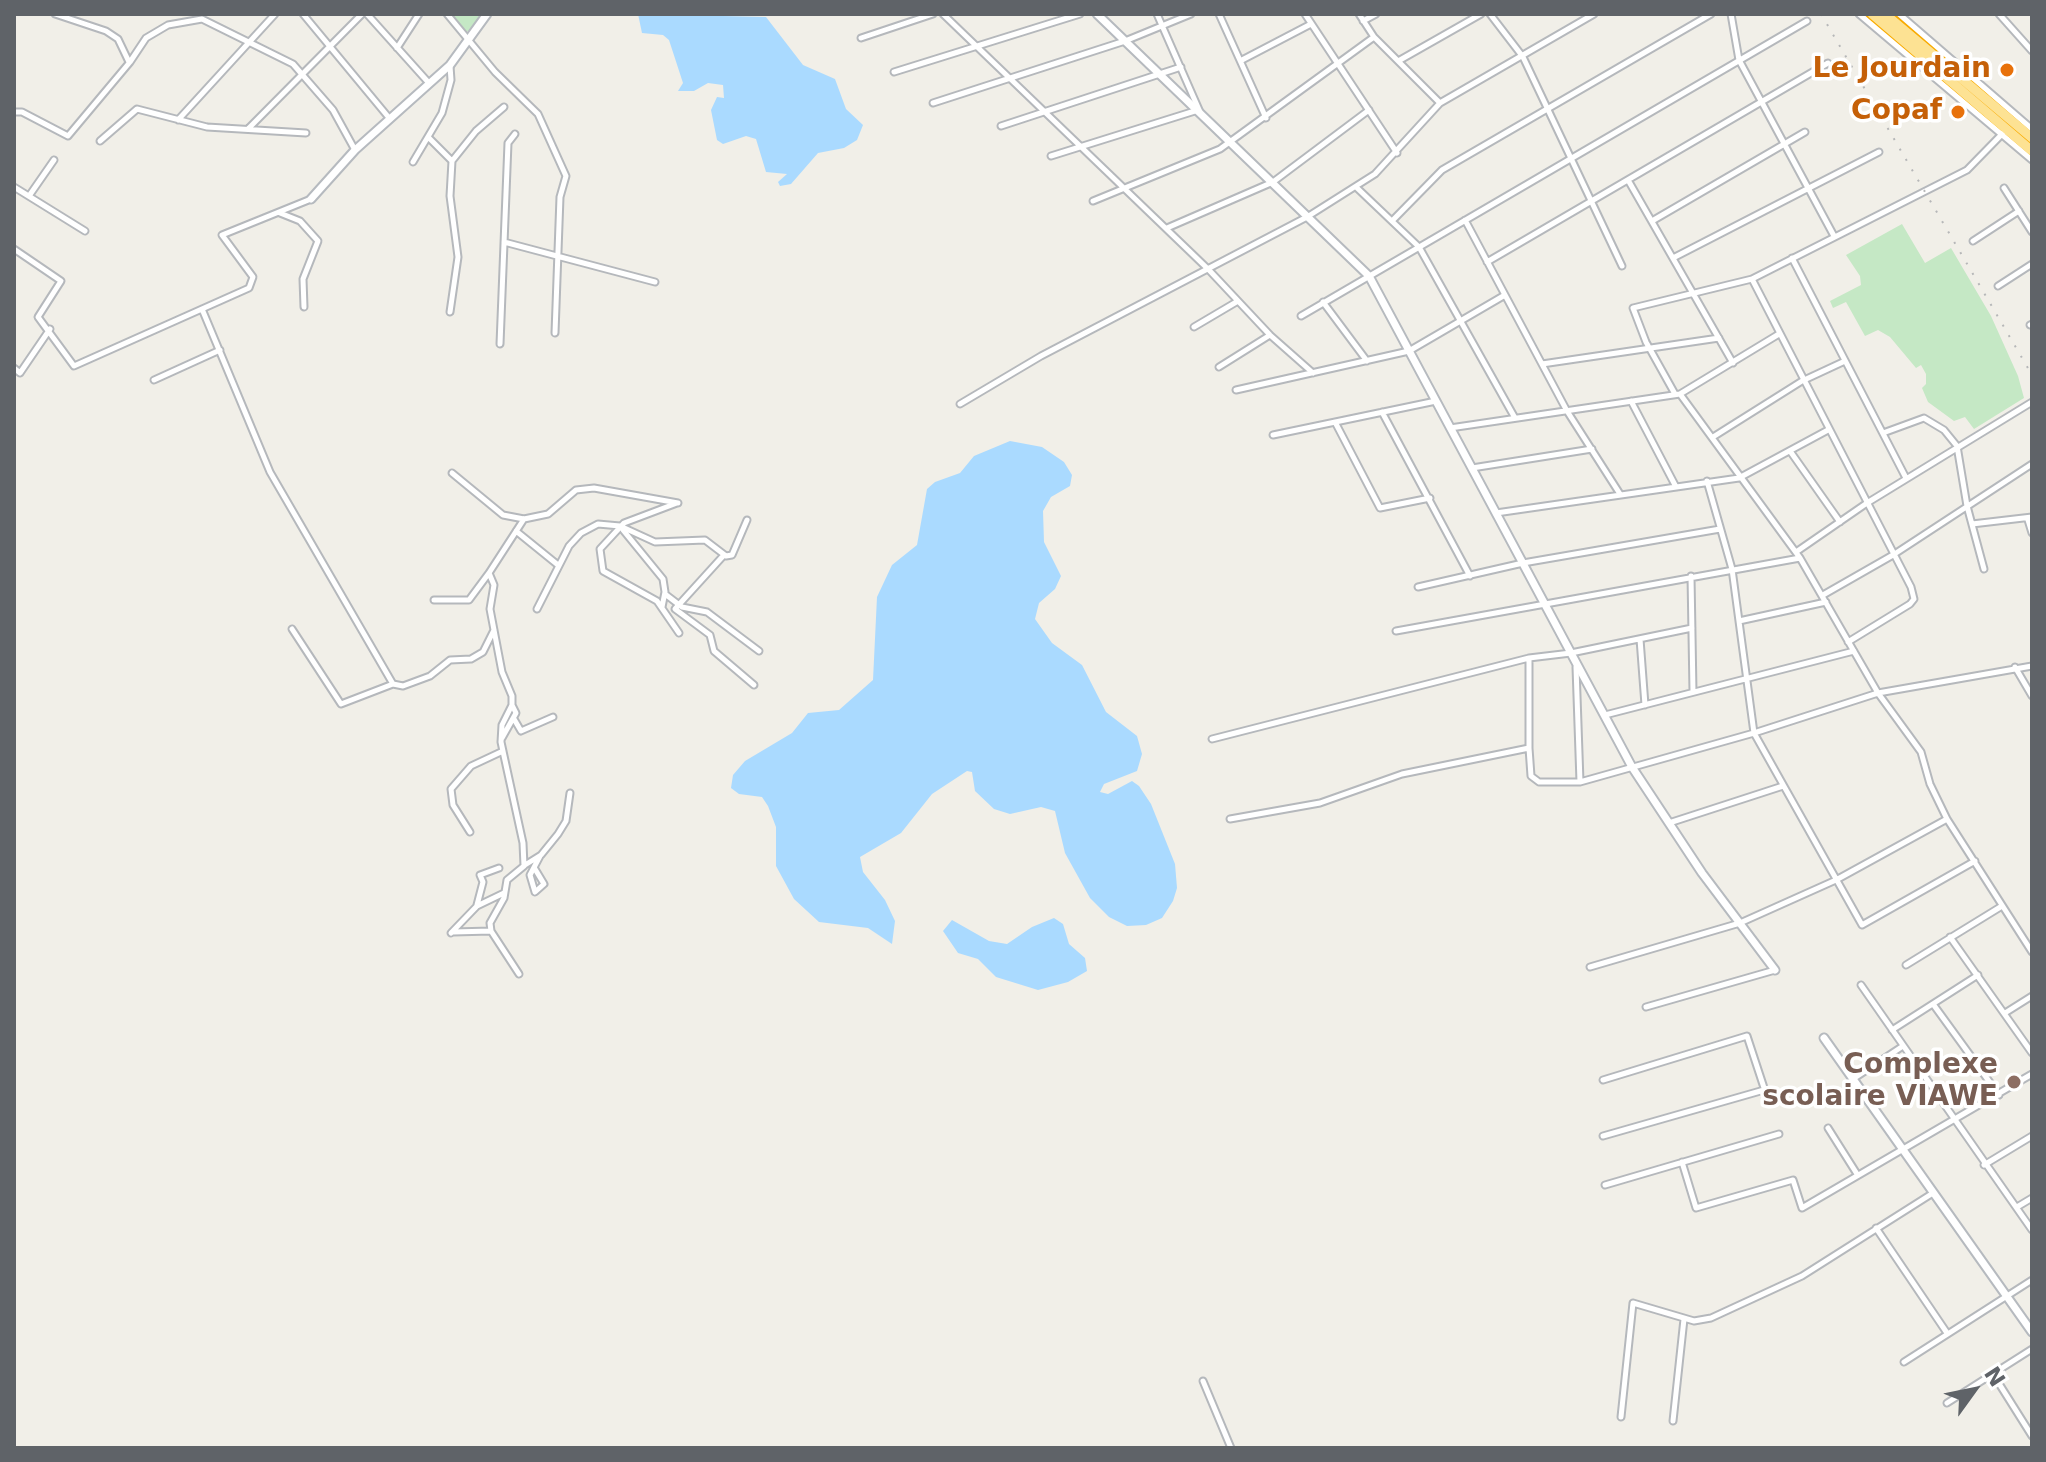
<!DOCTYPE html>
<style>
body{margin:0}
#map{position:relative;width:2046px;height:1462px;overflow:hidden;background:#f1efe8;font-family:"DejaVu Sans",sans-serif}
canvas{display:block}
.frame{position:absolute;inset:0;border:16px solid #5f6368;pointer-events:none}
.north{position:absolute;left:1934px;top:1350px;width:80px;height:80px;-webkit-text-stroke:6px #fff;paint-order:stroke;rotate:57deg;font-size:22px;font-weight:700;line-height:32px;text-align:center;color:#5f6368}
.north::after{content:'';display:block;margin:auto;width:28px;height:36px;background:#5f6368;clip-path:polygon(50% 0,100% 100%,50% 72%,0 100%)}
</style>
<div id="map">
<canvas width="2046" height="1462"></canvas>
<div class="frame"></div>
<div class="north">N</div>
</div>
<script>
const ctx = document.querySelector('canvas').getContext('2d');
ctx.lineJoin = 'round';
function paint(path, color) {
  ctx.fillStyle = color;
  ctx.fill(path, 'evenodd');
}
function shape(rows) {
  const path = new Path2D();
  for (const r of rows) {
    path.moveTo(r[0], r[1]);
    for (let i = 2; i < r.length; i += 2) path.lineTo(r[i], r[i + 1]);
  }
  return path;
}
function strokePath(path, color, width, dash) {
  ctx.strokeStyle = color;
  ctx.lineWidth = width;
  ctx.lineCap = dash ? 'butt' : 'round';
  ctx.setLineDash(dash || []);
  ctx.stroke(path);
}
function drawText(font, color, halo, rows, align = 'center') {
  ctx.font = font + ' "DejaVu Sans",sans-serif';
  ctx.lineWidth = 7;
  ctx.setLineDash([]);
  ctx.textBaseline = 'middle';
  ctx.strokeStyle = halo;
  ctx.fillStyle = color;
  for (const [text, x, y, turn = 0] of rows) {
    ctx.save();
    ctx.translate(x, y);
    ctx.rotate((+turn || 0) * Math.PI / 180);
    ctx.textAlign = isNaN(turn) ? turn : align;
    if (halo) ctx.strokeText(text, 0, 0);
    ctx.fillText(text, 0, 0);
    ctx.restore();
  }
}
const green = shape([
 [451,14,483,14,474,28,466,32],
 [1902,224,1925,263,1951,248,1991,316,2018,376,2024,398,1974,429,1965,417,1954,421,1928,402,1922,388,1926,384,1926,374,1921,365,1916,368,1890,337,1878,330,1865,336,1846,302,1833,308,1830,301,1861,285,1860,276,1846,255]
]);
const water = shape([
 [638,14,766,17,803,65,835,79,846,109,863,125,857,140,844,148,818,153,791,184,780,186,778,182,787,174,766,172,756,139,746,136,723,144,717,140,711,110,717,97,724,98,723,85,708,83,694,91,678,91,683,83,669,40,663,35,642,33],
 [1010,441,1042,447,1064,462,1072,475,1070,486,1051,497,1043,511,1044,542,1061,576,1055,589,1039,603,1035,619,1052,643,1082,665,1106,712,1137,736,1142,754,1137,771,1104,784,1100,792,1108,794,1132,781,1139,786,1151,804,1175,864,1177,888,1173,901,1162,918,1146,925,1127,926,1109,917,1090,898,1065,853,1055,811,1041,807,1010,814,994,809,975,791,972,772,967,771,932,794,901,833,860,857,863,872,885,900,895,921,892,944,868,928,819,922,794,899,776,866,776,827,768,806,762,797,739,794,731,788,733,775,745,761,792,733,808,713,839,710,873,680,877,597,892,565,917,545,927,489,935,482,960,473,974,456],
 [1054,918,1063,924,1069,944,1085,958,1087,971,1068,982,1038,990,996,977,978,959,958,953,943,931,952,920,989,941,1007,944,1032,927]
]);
const street = shape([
 [55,14,106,31,118,39,129,62],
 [303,14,390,119],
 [367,14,428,82],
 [447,14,495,72,538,114,566,176,560,197,555,333],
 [943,14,1209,270,1270,335,1313,373],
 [1157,14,1200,112],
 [1219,14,1266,118],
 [1305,14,1397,153],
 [1359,14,1374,37,1440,103],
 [1490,14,1523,57,1622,266],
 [1731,14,1739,60,1834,236],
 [1859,14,2032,160],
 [1899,14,2032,129],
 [1999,14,2032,51],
 [1363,21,1376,14],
 [861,38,933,14],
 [397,48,419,14],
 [1242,60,1311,24],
 [1400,60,1481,14],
 [894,72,1080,14],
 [933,103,1125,41,1191,14],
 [14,112,22,112,68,136,130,62,146,38,168,25,202,19,293,64,333,110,355,150],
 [178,120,275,14],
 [1001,126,1181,67],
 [248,129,362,14],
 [428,137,452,161],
 [100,141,137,109,207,127,306,133],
 [1051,156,1198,110],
 [413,162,442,113,451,80,450,66],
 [1628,180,1733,363],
 [14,187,85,231],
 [1356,187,1419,247,1515,418],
 [2004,188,2032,232],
 [29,196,54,160],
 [1093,201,1220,149,1374,37],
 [280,213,300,221,318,241,303,279,304,307],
 [1465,220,1567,411,1620,494],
 [1392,221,1442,170,1711,14],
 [1652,221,1805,132],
 [1167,228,1273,182,1369,110],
 [1973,241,2019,211],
 [504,242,655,282],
 [14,249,61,281,38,317,74,366,249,288,253,277,222,235,311,199],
 [1673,258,1879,152],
 [1792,258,1906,478],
 [1487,262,1828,63],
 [1752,279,1911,587,1914,599,1910,604,1848,642],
 [1998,286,2032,264],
 [1323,302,1367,361],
 [202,309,270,472,393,684],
 [450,312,458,257,450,196,452,161,476,131,504,107],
 [1301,316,1807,21],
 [2030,325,2032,324],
 [1194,327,1238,301],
 [500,344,508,143,515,134],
 [1542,364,1719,338],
 [1219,367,1270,335],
 [14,368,20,373,50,329],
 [154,380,220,350],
 [1236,390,1409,351,1505,295],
 [1675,394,1646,342,1633,308,1752,279,1967,170,2006,130],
 [1680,394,1800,558,1878,693,1921,752,1930,784,1947,819,2032,952],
 [1631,401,1675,485],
 [960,404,1041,356,1307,217,1375,174,1440,103,1594,14],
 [1382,412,1470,576],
 [1335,422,1380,508,1430,498],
 [1450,428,1680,394,1779,334],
 [1883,433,1924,418,1944,430,1957,446,1967,506,1984,569],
 [1273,435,1436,401],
 [1713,437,1802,381,1845,361],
 [1790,451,1840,522],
 [1472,468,1592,449],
 [452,473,503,515,524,519,548,514,576,490,594,488,678,503],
 [1707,481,1732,569,1754,733,1862,925,1975,861],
 [677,503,624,523,600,549,603,571,657,601,679,633],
 [1496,513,1739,478,1828,430],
 [2028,520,2032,533],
 [1972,524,2032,517],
 [623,530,663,579,665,592,662,607],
 [516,531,558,565],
 [1796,552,1867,503,2032,402],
 [724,555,675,609,710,635,714,651,754,685],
 [1691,576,1693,692],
 [1418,587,1523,563,1720,529],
 [665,594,682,607,707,612,759,651],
 [1823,595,1893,555,2032,464],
 [434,600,469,600,489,573],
 [537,609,569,546,581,533,598,524,620,526,655,542,705,540,726,556,732,555,747,520],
 [1739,621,1826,602],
 [292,629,341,704,393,684,403,686,430,676,450,660,471,659,483,652,494,630],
 [1396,631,1800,558],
 [1640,639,1645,705],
 [1529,658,1529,748,1531,776,1539,782,1580,782,1754,733,1878,693,2032,666],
 [1576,667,1580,782],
 [2015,667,2032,696],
 [1605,715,1854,651],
 [514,719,521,731,553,717],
 [502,738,516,713,512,705],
 [1212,739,1529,658,1571,653,1692,628],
 [1230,819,1320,803,1402,774,1529,748],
 [1669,823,1783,786],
 [470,832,453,805,451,789,471,766,503,751],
 [525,865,541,855,558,834,566,821,570,793],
 [535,869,544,884,535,892,530,875,540,856],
 [477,905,483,882,480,875,499,868],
 [453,932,491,931],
 [451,933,477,906,504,893],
 [1950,937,2032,1053],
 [1906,965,2002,906],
 [1590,967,1740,923,1836,880,1947,819],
 [519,974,491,931,490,923,504,898,507,880,524,866,523,843,501,742,502,725,512,705,512,696,502,672,490,609,494,585,489,573,524,519],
 [1861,985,2032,1230],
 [1933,1004,1999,1095],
 [1646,1007,1775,970],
 [2005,1013,2032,996],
 [1892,1030,1978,975],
 [1853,1079,1903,1046],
 [1603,1080,1747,1036,1769,1103],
 [1828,1128,1857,1174],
 [1603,1136,1764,1090],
 [1682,1162,1696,1208,1793,1180,1802,1208,2032,1074],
 [1984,1165,2032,1136],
 [1605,1185,1779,1134],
 [2017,1207,2032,1198],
 [1876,1228,1947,1333],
 [1904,1362,2032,1280],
 [1993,1374,2032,1436],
 [1203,1381,1231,1448],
 [1947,1403,2032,1349],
 [1621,1417,1633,1303,1694,1321,1711,1318,1802,1276,1933,1193],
 [1673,1421,1684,1319]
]);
const secondary = shape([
 [1097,14,1369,276,1632,767,1702,873,1775,970],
 [311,199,355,150,450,65,487,14],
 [1824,1038,2032,1332]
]);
const highway = shape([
 [1872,14,2032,151],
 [1885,14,2032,138]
]);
const rail = shape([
 [1821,14,2032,375]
]);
const markers = [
 [2007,70,8,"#e8710a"],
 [1958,112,8,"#e8710a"],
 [2014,1082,8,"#8d6e63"]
];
const foodNames = [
 ["Le Jourdain",1991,70],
 ["Copaf",1942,112]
];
const educationNames = [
 ["Complexe",1998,1066],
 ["scolaire VIAWE",1998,1098]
];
paint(green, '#c5e8c5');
paint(water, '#aadaff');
strokePath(street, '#b5b8bc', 9);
strokePath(secondary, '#b6babf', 11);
strokePath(highway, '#f9ab00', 13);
strokePath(street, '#fff', 5);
strokePath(secondary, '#fff', 7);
strokePath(highway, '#fde293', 9);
strokePath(rail, '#b6b7b8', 2, [2, 10]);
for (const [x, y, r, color] of markers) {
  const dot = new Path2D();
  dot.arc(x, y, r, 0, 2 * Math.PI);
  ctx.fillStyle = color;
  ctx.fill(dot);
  strokePath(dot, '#fff', 3);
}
drawText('bold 28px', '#c56008', '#fff', foodNames, 'right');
drawText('bold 28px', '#785e54', '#fff', educationNames, 'right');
</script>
